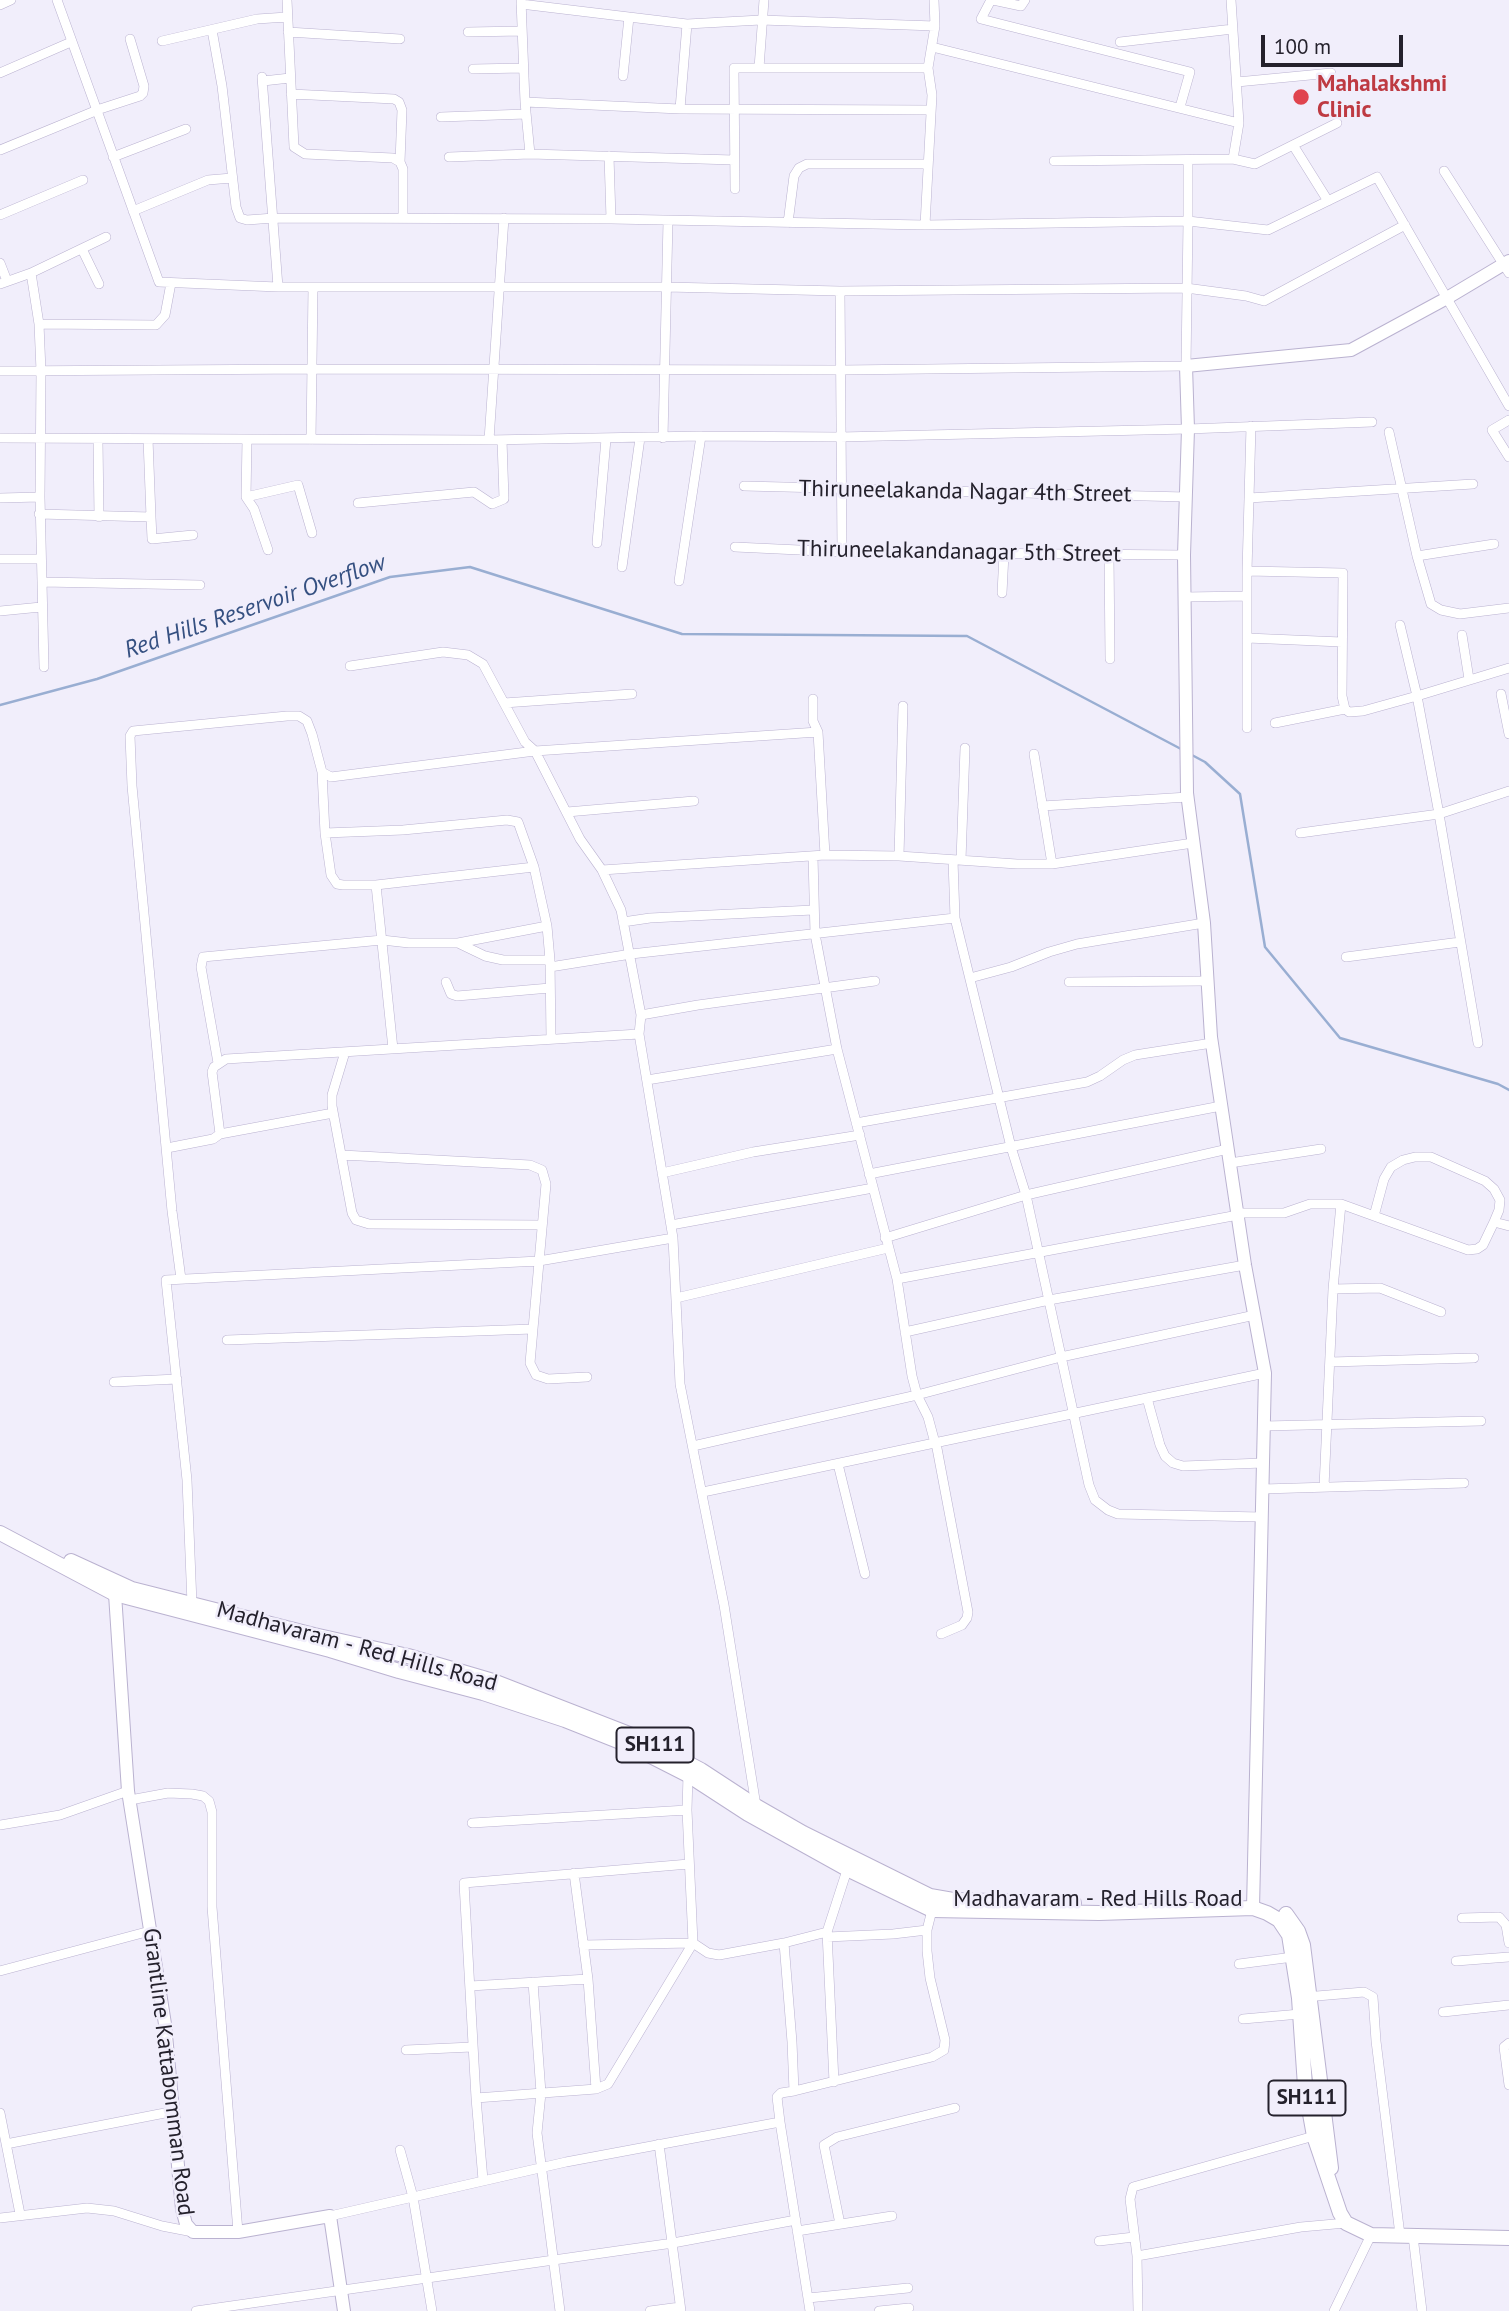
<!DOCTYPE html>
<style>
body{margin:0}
#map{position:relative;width:1509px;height:2311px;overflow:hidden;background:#f1eefb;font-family:"PT Sans",sans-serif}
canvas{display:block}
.scale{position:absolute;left:1261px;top:35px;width:142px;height:32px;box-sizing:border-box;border:4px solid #24212c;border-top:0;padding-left:9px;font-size:21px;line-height:24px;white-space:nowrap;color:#24212c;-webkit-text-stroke:5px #f1eefb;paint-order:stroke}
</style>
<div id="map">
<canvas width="1509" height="2311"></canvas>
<div class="scale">100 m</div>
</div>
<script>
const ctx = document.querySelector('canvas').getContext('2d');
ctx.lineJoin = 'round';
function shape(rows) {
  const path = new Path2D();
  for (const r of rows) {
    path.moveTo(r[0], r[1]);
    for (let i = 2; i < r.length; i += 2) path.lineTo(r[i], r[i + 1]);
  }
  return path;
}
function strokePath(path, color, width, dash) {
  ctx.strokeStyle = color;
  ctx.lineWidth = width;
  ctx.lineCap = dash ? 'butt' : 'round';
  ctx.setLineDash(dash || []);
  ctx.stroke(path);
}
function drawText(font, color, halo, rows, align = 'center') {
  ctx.font = font + ' "PT Sans",sans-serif';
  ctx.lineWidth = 5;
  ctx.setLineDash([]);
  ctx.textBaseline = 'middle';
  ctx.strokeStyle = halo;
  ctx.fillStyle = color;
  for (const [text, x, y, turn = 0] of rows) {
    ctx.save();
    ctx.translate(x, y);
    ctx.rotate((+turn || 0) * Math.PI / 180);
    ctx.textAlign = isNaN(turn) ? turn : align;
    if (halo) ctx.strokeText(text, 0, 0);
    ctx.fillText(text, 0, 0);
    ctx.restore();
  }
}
const stream = shape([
 [0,705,97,679,390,577,470,567,682,634,967,636,1181,749],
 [1190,754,1205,762,1240,794,1265,947,1340,1038,1498,1084,1509,1090]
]);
const street = shape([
 [57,0,159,282,278,287,666,287,840,291,1186,288,1246,296,1264,301,1405,225],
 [287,0,294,147,305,154,393,158,400,162,403,169,403,218],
 [521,0,525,102,530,154],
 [991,0,981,19,1190,72,1180,107],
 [993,0,1021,6,1025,0],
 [1231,0,1239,123,1233,159],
 [521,4,687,24,761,20,935,26],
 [0,5,11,0],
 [288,32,400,39],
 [468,32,522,31],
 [162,41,257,19,287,17],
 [1120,42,1233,29],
 [932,47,1239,123],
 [759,68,764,0],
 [473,69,523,68],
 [0,73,71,42],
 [623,76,629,17],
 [262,77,278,287],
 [263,81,290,78],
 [1237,82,1331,73],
 [291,94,394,99,399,102,402,110,400,162],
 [525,102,680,109,930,110],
 [680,109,687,24],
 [441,117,526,114],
 [1293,145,1328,201],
 [0,150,100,109,140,96,143,93,144,86,130,39],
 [609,156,611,219],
 [113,157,186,129],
 [449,157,530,154,734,160],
 [1054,161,1233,159,1255,164,1337,123],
 [1188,161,1188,221,1268,230,1377,177,1509,406],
 [1444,171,1509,273],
 [735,189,734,68,928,68],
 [133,211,208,180,232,178],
 [0,215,83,180],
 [788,223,794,176,799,168,807,164,927,164],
 [925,225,932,95,928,68,935,26,934,0],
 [82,249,99,284],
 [0,263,7,281],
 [0,284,31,273,106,237],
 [840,291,842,552],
 [39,324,156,325,165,315,171,283],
 [0,371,313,369,841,370,1186,366,1188,221,925,225,611,219,274,218,247,220,240,218,236,207,222,86,212,30],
 [1509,420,1492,430,1509,457],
 [1389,432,1417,556,1431,604,1441,610,1460,614,1509,608],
 [0,438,489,440,701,436,840,437,1188,429,1372,422],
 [663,438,668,221],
 [98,440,99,517],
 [247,440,246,497,254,509,268,550],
 [311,440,313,287],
 [489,440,504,218],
 [744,486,1186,497],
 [40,497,44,667],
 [246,497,298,485,312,533],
 [0,498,40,497,41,371,39,324,31,273],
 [1249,498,1473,484],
 [358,503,474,492,492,504,504,499,502,440],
 [39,514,151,517,148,439],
 [151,517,152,539,193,535],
 [597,543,606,439],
 [735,547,842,552,1184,555],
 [1109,554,1110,659],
 [1417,556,1494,544],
 [0,559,41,559],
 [622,567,640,438],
 [1247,571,1343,573,1342,696,1345,709,1349,712,1363,711,1417,696,1509,668],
 [679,581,701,436],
 [42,582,200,585],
 [1002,593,1004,554],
 [1184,597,1247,596],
 [0,611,41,607],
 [1400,625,1417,696,1439,814,1478,1043],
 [1462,635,1469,679],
 [1247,638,1342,642],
 [350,666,443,652,468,655,483,664,525,742,535,751,580,839,602,870],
 [1501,694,1509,734],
 [813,699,813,721,818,732,825,855],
 [504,703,632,694],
 [1275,723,1345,709],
 [1247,728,1247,571,1251,426],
 [1034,754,1052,864],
 [322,772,325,833,403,830,507,820,518,822,534,867,547,926,550,960,551,1039],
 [1042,806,1188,797],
 [567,812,694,801],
 [325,833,331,875,337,884,343,885,376,885,534,867],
 [1300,833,1439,814,1509,791],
 [813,856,815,934,837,1049,897,1279,912,1376,917,1395,928,1417,935,1443],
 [899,856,903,706],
 [953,860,955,918,1011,1147,1026,1195,1089,1485,1095,1500,1108,1510,1118,1514,1262,1517],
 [961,860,965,748],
 [376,885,393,1049],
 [623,922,650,918,813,910],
 [458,943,485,956,503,960,550,960],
 [1346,957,1460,942],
 [550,967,631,954,955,918],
 [970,978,1011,967,1049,952,1077,944,1204,923],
 [446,982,451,994,457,996,550,988],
 [1069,982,1206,981],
 [641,1015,698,1005,875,981],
 [345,1052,332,1095,332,1106,352,1213,356,1220,369,1224,541,1225],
 [218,1063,201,967,203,957,382,940,409,943,458,943,547,926],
 [647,1080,837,1049],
 [856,1123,1087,1082,1100,1076,1123,1060,1135,1055,1212,1043],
 [220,1134,333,1113],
 [167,1148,213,1139,220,1134,212,1072,214,1067,226,1059,639,1034],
 [1230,1163,1321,1149],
 [662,1173,753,1152,860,1135],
 [869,1174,1221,1106],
 [1238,1213,1284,1213,1310,1204,1341,1204,1468,1250,1477,1249,1483,1245,1494,1222,1509,1226],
 [1374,1216,1384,1179,1391,1167,1403,1160,1415,1157,1431,1157,1485,1181,1494,1189,1500,1200,1499,1210,1494,1222],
 [671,1225,873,1188],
 [885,1238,1026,1195,1228,1149],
 [181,1279,172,1211,132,786,130,736,133,731,287,716,299,716,307,721,312,734,322,772,331,777,535,751,818,732],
 [897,1279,1238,1215],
 [1333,1289,1380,1288,1441,1312],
 [676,1298,888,1248],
 [533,1329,530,1363,536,1375,548,1379,587,1377],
 [905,1332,1049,1300,1245,1265],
 [227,1340,533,1329,546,1184,542,1170,530,1165,342,1155],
 [1330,1362,1474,1358],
 [114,1382,177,1379],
 [1147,1398,1160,1445,1165,1456,1173,1463,1183,1466,1263,1463],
 [1264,1426,1481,1421],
 [936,1443,968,1612,967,1618,962,1625,941,1634],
 [693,1446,917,1395,1061,1357,1255,1315],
 [838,1464,865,1574],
 [1324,1487,1333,1289,1341,1204],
 [1263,1489,1464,1483],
 [703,1492,1265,1373],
 [192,1604,187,1480,166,1280,539,1261,673,1238],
 [130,1800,168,1793,192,1794,203,1796,209,1801,212,1812,212,1907,238,2232],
 [755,1808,756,1806,724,1605,680,1384,673,1238,639,1034,641,1015,621,910,602,870,825,855,899,856,1017,864,1052,864,1193,843],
 [472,1823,687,1810],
 [0,1825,60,1815,128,1791],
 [574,1873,588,1979,596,2089],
 [1462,1918,1499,1917,1506,1925,1509,1943],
 [827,1932,834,2082],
 [827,1937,893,1934,927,1930],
 [583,1945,693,1943,708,1953,719,1955,784,1943],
 [1456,1961,1509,1957],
 [1239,1964,1293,1957],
 [0,1971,150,1931],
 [533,1982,541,2093,537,2133,560,2311],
 [470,1986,588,1979],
 [1305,1997,1364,1992,1373,1997,1376,2041,1400,2235],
 [1443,2012,1509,2005],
 [1243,2019,1300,2014],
 [1509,2043,1504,2047,1509,2085],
 [406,2050,472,2047],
 [794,2091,932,2057,944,2050,945,2040,930,1978,927,1951,927,1930,933,1906],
 [476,2098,464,1883,689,1864],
 [0,2113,20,2214],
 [780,2122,810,2311],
 [6,2144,175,2111],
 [659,2144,681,2311],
 [400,2150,413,2197,432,2311],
 [483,2180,476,2098,596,2089,608,2084,693,1943,687,1810,688,1775],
 [330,2216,566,2162,780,2122,777,2097,781,2093,794,2091,792,2042,784,1943,827,1932,848,1867],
 [0,2218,87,2208,114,2211,162,2226,193,2232],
 [840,2224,824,2145,837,2137,955,2108],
 [797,2231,892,2216],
 [1413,2236,1422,2311],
 [1099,2241,1134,2237],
 [1137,2256,1301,2227,1346,2223],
 [808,2298,908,2288],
 [196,2311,673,2243,796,2220],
 [650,2311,680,2307],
 [879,2311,909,2308],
 [1138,2311,1137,2256,1130,2199,1133,2187,1314,2136],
 [1334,2311,1371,2235]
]);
const secondary = shape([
 [115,1594,128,1791,165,2024,182,2209,186,2224,193,2232,238,2232,330,2216,344,2311],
 [1253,1908,1265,1373,1245,1265,1211,1037,1204,923,1187,793,1184,555,1188,429,1186,366,1351,350,1447,298,1509,261]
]);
const primary = shape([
 [0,1533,115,1594,330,1650,399,1671,483,1693,565,1720,633,1747,688,1775,748,1814,847,1869,932,1910,1099,1913,1253,1908,1267,1913,1279,1920,1289,1935,1299,1998,1305,2086,1314,2136,1340,2213,1346,2223,1371,2235,1509,2238],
 [71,1561,132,1589,314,1635,408,1656,493,1681,642,1739,701,1770,756,1806,803,1833,930,1896,953,1900,1074,1903],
 [1286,1914,1298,1931,1303,1945,1331,2168]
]);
const markers = [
 [1301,97,9,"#e0444e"]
];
const shields = [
 [655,1745,77],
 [1307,2098,77]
];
const shieldNames = [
 ["SH111",655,1745],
 ["SH111",1307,2098]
];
const healthNames = [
 ["Mahalakshmi",1317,84],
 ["Clinic",1317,110]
];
const streetNames = [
 ["Thiruneelakanda Nagar 4th Street",965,492,1],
 ["Thiruneelakandanagar 5th Street",959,552,1],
 ["Madhavaram - Red Hills Road",357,1647,15],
 ["Madhavaram - Red Hills Road",1098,1899],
 ["Grantline Kattabomman Road",168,2072,83]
];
const waterNames = [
 ["Red Hills Reservoir Overflow",255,607,-19]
];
strokePath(stream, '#99aed2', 2.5);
strokePath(street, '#bab2d0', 10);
strokePath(secondary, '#bab2d0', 14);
strokePath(primary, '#bab2d0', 16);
strokePath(street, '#fff', 9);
strokePath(secondary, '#fff', 12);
strokePath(primary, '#fff', 14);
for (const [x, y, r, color] of markers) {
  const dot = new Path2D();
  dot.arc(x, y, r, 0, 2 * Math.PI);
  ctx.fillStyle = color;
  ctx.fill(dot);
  strokePath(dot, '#f1eefb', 2.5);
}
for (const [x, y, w] of shields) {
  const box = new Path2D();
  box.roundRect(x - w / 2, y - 17.5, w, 35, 5);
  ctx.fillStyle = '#f1eefb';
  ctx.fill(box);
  strokePath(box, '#24212c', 2);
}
drawText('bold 21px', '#24212c', null, shieldNames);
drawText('bold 23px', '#be3a42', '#f1eefb', healthNames, 'left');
drawText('23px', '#24212c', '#f1eefb', streetNames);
drawText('italic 24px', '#355081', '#f1eefb', waterNames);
</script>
